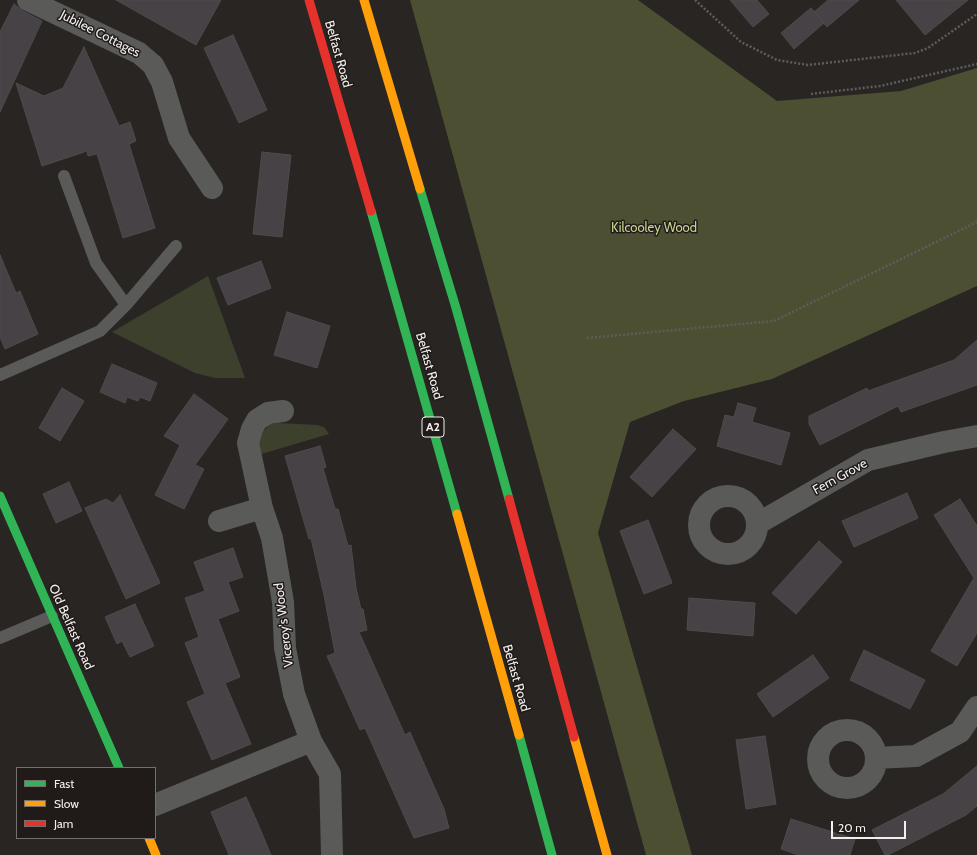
<!DOCTYPE html>
<style>
body{margin:0}
#map{position:relative;width:977px;height:855px;overflow:hidden;background:#282523;font-family:Cabin,sans-serif}
canvas{display:block}
.legend{position:absolute;left:16px;top:767px;width:140px;height:72px;box-sizing:border-box;background:#201b18;border:1px solid #74706d;margin:0;padding:5px 7px;list-style:none;font-size:12px;color:#f3efed}
.legend li{display:flex;align-items:center;gap:8px;height:20px}
.legend b{width:20px;border:1px solid #74706d}
.scale{position:absolute;left:831px;top:821px;width:75px;height:18px;box-sizing:border-box;border:2px solid #f3efed;border-top:0;padding-left:5px;font-size:12px;line-height:14px;white-space:nowrap;color:#f3efed;-webkit-text-stroke:3px #201b18;paint-order:stroke}
</style>
<div id="map">
<canvas width="977" height="855"></canvas>
<ul class="legend">
<li><b style="height:5px;background:#30b455"></b>Fast</li>
<li><b style="height:5px;background:#ff9f0a"></b>Slow</li>
<li><b style="height:5px;background:#e5322d"></b>Jam</li>
</ul>
<div class="scale">20 m</div>
</div>
<script>
const ctx = document.querySelector('canvas').getContext('2d');
ctx.lineJoin = 'round';
function paint(path, color) {
  ctx.fillStyle = color;
  ctx.fill(path, 'evenodd');
}
function shape(rows) {
  const path = new Path2D();
  for (const r of rows) {
    if (r.length === 3) {
      path.moveTo(r[0] + r[2], r[1]);
      path.arc(r[0], r[1], r[2], 0, 2 * Math.PI);
      continue;
    }
    path.moveTo(r[0], r[1]);
    for (let i = 2; i < r.length; i += 2) path.lineTo(r[i], r[i + 1]);
  }
  return path;
}
function strokePath(path, color, width, dash) {
  ctx.strokeStyle = color;
  ctx.lineWidth = width;
  ctx.lineCap = dash ? 'butt' : 'round';
  ctx.setLineDash(dash || []);
  ctx.stroke(path);
}
function drawText(font, color, halo, rows, align = 'center') {
  ctx.font = font + ' Cabin,sans-serif';
  ctx.lineWidth = 3;
  ctx.setLineDash([]);
  ctx.textBaseline = 'middle';
  ctx.strokeStyle = halo;
  ctx.fillStyle = color;
  for (const [text, x, y, turn = 0] of rows) {
    ctx.save();
    ctx.translate(x, y);
    ctx.rotate((+turn || 0) * Math.PI / 180);
    ctx.textAlign = isNaN(turn) ? turn : align;
    if (halo) ctx.strokeText(text, 0, 0);
    ctx.fillText(text, 0, 0);
    ctx.restore();
  }
}
const green = shape([
 [208,276,245,378,215,378,195,373,112,332],
 [278,423,317,425,324,427,329,434,258,455,258,439,261,433,271,424]
]);
const forest = shape([
 [410,0,638,0,777,101,901,91,977,68,977,286,772,379,684,401,630,422,598,533,692,855,646,855]
]);
const building = shape([
 [116,0,221,0,196,45,116,0],
 [730,0,757,0,769,14,753,27,730,0],
 [828,0,859,0,827,27,814,12,828,0],
 [896,0,968,0,925,35,896,0],
 [14,4,23,11,42,21,0,112,0,32,14,4],
 [811,8,824,23,794,49,781,33,811,8],
 [233,35,267,110,239,123,204,48,233,35],
 [84,47,119,126,130,122,136,141,129,144,155,228,123,238,97,154,88,156,87,151,42,166,16,83,44,96,63,88,84,47],
 [262,152,291,155,282,237,253,234,262,152],
 [0,255,16,293,20,291,38,334,5,349,0,337,0,255],
 [261,261,271,288,228,305,217,278,261,261],
 [287,312,330,326,317,368,274,355,287,312],
 [977,340,977,385,901,412,898,406,820,445,809,424,809,416,867,388,868,391,954,360,977,340],
 [112,364,157,383,150,401,140,397,138,401,127,397,125,403,100,392,112,364],
 [62,388,84,401,60,441,39,428,62,388],
 [194,394,228,419,195,465,204,469,184,509,155,495,180,445,164,436,194,394],
 [738,403,756,408,752,422,790,433,781,465,717,446,725,415,734,417,738,403],
 [673,429,696,449,652,497,630,477,673,429],
 [320,446,326,467,323,468,335,509,338,509,348,546,351,545,356,588,361,609,363,609,367,630,359,632,405,735,410,732,444,809,449,828,414,838,365,728,360,730,327,656,335,653,324,595,311,538,309,539,285,456,320,446],
 [69,482,82,511,56,523,43,494,69,482],
 [907,493,918,518,854,547,842,521,907,493],
 [120,495,160,583,126,599,85,508,106,499,113,503,120,495],
 [960,499,977,526,977,633,957,666,931,651,974,578,934,515,960,499],
 [648,520,672,583,644,594,620,531,648,520],
 [819,541,842,562,796,614,772,593,819,541],
 [233,548,243,577,228,582,239,611,218,619,240,677,225,683,251,744,212,760,187,702,205,694,185,643,199,637,185,598,205,591,194,562,233,548],
 [689,598,755,603,753,636,687,630,689,598],
 [135,604,154,646,130,657,122,641,117,644,105,617,135,604],
 [864,650,925,680,910,709,850,680,864,650],
 [813,655,829,678,773,717,757,694,813,655],
 [765,736,776,804,746,809,736,740,765,736],
 [977,766,977,806,966,815,888,855,885,855,872,830,943,794,977,766],
 [246,797,258,824,271,855,229,855,211,812,246,797],
 [791,819,855,839,850,855,798,855,781,849,791,819]
]);
const path = shape([
 [695,0,741,42,777,60,808,65,915,53,928,48,977,14],
 [811,94,880,86,977,64],
 [587,338,774,321,977,222]
]);
const lane = shape([
 [64,176,96,263,126,305],
 [0,375,100,331,126,305,176,246],
 [0,638,52,616]
]);
const street = shape([
 [28,0,139,53,153,65,162,82,179,138,212,188],
 [283,411,268,413,257,420,252,429,248,443,262,508,272,538,283,602,285,648,294,694,311,741,330,774,332,855],
 [728,525,29],
 [219,521,262,508],
 [757,524,868,460,944,442,977,436],
 [847,759,29],
 [876,758,916,756,960,732,977,707],
 [155,805,311,741]
]);
const fast = shape([
 [420,189,456,308,509,499],
 [371,211,457,514],
 [0,496,119,768],
 [519,735,552,855]
]);
const slow = shape([
 [364,0,420,189],
 [457,514,519,735],
 [574,737,607,855],
 [149,838,156,855]
]);
const jam = shape([
 [309,0,371,211],
 [509,499,574,737]
]);
const shields = [
 [433,427,22]
];
const shieldNames = [
 ["A2",433,427]
];
const streetNames = [
 ["Jubilee Cottages",100,34,27],
 ["Belfast Road",338,54,74],
 ["Belfast Road",429,366,74],
 ["Fern Grove",840,477,-29],
 ["Viceroy's Wood",284,625,-97],
 ["Old Belfast Road",71,627,66],
 ["Belfast Road",516,678,74]
];
const parkNames = [
 ["Kilcooley Wood",654,228]
];
paint(green, '#3e402e');
paint(forest, '#4c4f31');
paint(building, '#464246');
strokePath(building, '#4d4b4b', 1);
strokePath(path, '#5e5d5d', 2.5, [2, 2]);
strokePath(lane, '#5a5a59', 12);
strokePath(street, '#5a5a59', 22);
strokePath(fast, '#30b455', 9);
strokePath(slow, '#ff9f0a', 9);
strokePath(jam, '#e5322d', 9);
for (const [x, y, w] of shields) {
  const box = new Path2D();
  box.roundRect(x - w / 2, y - 10, w, 20, 3);
  ctx.fillStyle = '#201b18';
  ctx.fill(box);
  strokePath(box, '#f3efed', 1);
}
drawText('bold 12px', '#f3efed', null, shieldNames);
drawText('13px', '#f3efed', '#201b18', streetNames);
drawText('13px', '#cad394', '#201b18', parkNames);
</script>
